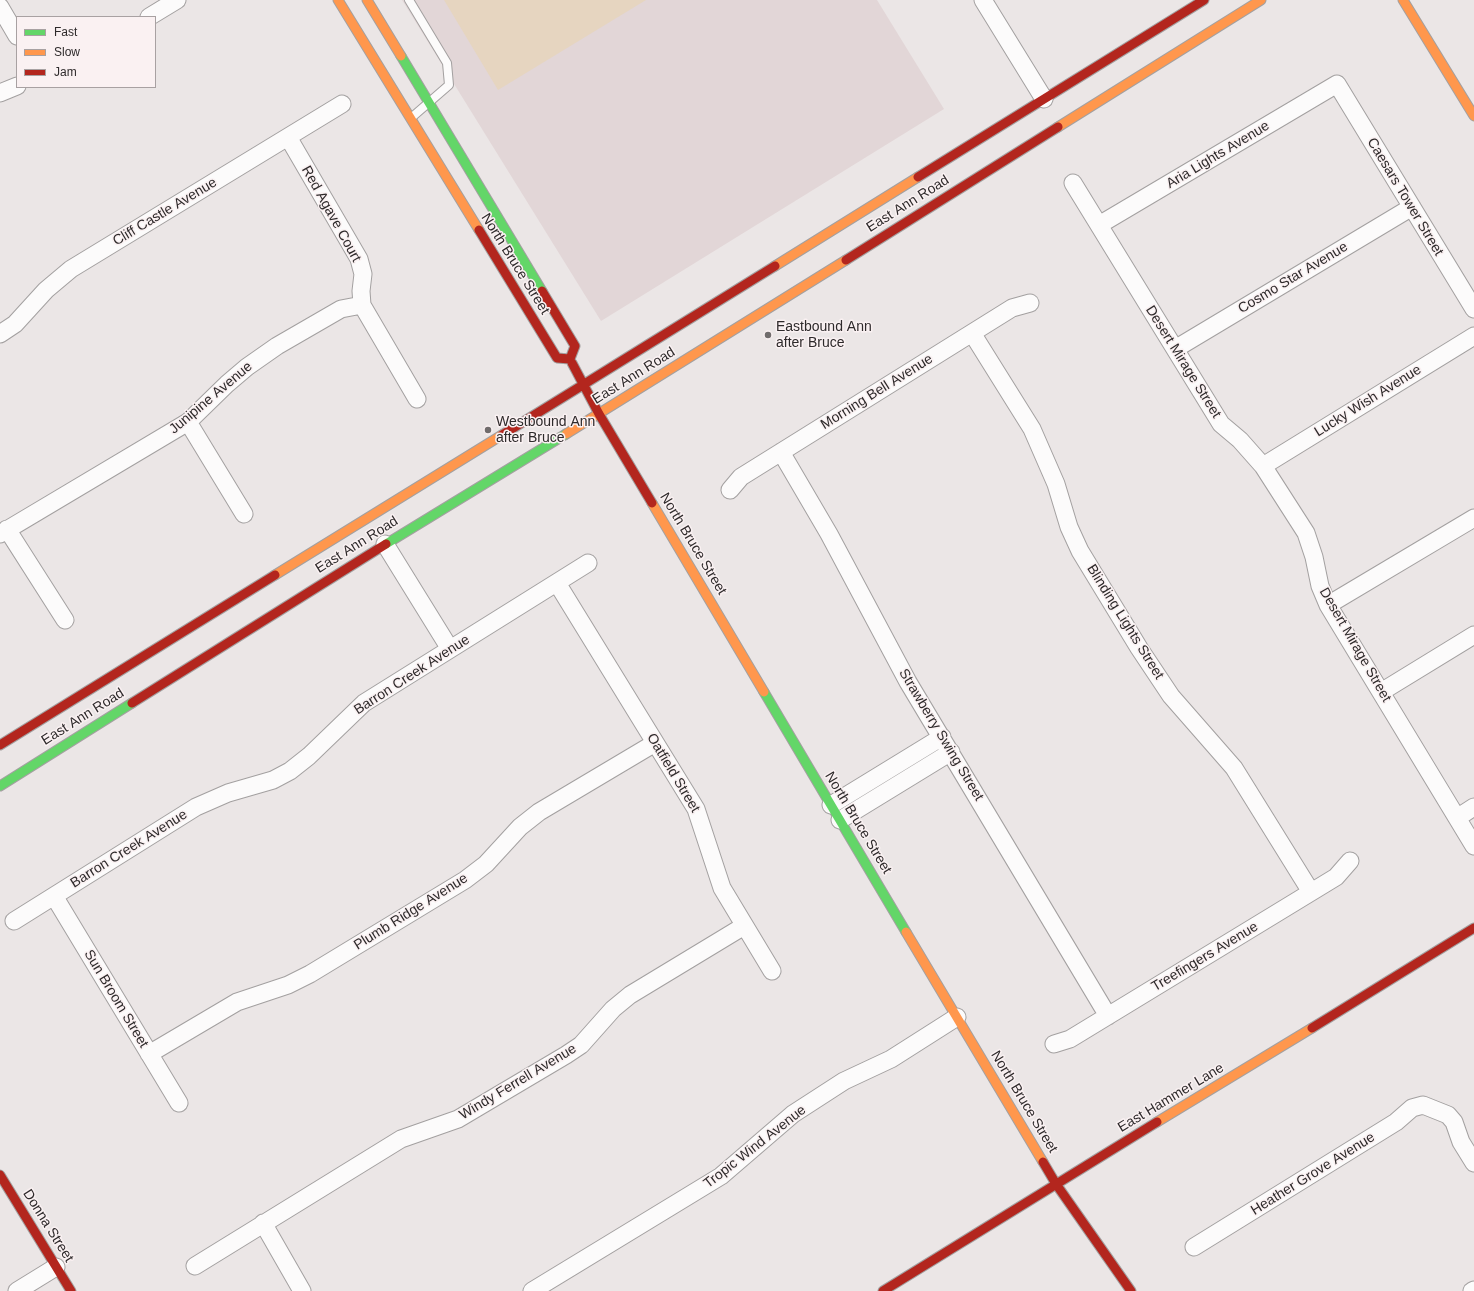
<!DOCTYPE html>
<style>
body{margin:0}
#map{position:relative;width:1474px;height:1291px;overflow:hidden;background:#ebe6e6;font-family:Helvetica,sans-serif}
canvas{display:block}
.legend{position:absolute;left:16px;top:16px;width:140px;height:72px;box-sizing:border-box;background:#faf1f2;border:1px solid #a8a1a2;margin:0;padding:5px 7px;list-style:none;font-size:12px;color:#2e2a2b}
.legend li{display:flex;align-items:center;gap:8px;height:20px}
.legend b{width:20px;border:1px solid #a8a1a2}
</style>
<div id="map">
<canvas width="1474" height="1291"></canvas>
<ul class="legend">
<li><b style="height:5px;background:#63d668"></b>Fast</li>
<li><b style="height:5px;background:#ff974d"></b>Slow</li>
<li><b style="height:5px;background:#b3261e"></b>Jam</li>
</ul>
</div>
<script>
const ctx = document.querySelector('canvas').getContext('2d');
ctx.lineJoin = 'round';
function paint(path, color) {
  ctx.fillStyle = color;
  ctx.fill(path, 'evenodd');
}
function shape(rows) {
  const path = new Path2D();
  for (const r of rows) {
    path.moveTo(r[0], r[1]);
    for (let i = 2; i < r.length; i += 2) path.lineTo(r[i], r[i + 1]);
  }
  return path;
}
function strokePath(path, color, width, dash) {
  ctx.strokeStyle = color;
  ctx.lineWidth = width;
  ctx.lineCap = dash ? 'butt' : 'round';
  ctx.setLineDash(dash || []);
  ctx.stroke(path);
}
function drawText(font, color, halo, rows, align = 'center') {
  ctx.font = font + ' Helvetica,sans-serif';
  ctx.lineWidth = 3;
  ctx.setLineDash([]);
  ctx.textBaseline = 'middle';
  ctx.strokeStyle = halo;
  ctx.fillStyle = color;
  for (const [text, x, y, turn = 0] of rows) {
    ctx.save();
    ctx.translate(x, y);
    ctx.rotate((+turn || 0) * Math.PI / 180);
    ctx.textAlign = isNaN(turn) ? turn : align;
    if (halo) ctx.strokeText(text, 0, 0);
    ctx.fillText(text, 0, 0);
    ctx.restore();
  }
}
const built = shape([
 [402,0,877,0,944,109,601,321]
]);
const green = shape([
 [444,0,646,0,498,90]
]);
const lane = shape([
 [409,0,447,63,449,85,411,118]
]);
const street = shape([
 [983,0,1044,99],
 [0,7,17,36],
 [149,17,177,0],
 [0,93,17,86],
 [288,137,359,259,363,274,361,291,362,305,417,399],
 [1073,183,1221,424,1240,440,1263,466,1306,533,1314,557,1320,586,1328,605,1474,846],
 [1099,225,1337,84,1474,309],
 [972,333,1032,429,1056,484,1069,527,1080,551,1139,648,1171,696,1234,768,1311,892],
 [0,334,15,324,46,290,71,269,342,104],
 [1175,349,1412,207],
 [188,422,244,514],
 [781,452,829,534,908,682,1108,1016],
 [1263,466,1474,336],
 [730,490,741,477,1012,308,1030,303],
 [7,529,65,620],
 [0,534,188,422,227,384,247,367,277,346,341,309,362,305],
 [385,544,450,649],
 [557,583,696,809,722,888,772,971],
 [1328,605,1474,518],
 [1381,692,1474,635],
 [831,805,942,737],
 [1457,818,1474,807],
 [840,820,951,752],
 [54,896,179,1103],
 [14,921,196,807,228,793,273,780,290,771,309,756,364,703,588,563],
 [1054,1044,1070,1039,1336,877,1350,861],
 [149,1054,237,1002,288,985,310,974,465,880,486,864,520,827,539,812,655,743],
 [263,1223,302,1291],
 [1194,1247,1396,1122,1412,1108,1423,1105,1448,1115,1454,1122,1461,1142,1474,1163],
 [195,1266,401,1139,458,1119,566,1055,581,1045,613,1009,630,995,744,926],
 [17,1291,56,1267],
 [532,1291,721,1176,793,1114,844,1081,891,1059,957,1017],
 [1472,1291,1474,1290]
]);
const fast = shape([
 [401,56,542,291],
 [386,544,566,434],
 [764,692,906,932],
 [0,786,132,703]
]);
const slow = shape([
 [338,0,479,230],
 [367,0,401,56],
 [1403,0,1474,116],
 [1058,127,1261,0],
 [775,266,918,177],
 [566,434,846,260],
 [652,503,764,692],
 [275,575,502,435],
 [906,932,1043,1162],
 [1157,1122,1312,1028]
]);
const jam = shape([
 [918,177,1204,0],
 [479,230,557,358,570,359,575,346,542,291],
 [846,260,1058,127],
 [572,363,599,414,652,503],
 [502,435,775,266],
 [132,703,386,544],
 [0,745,275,575],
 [1312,1028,1474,928],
 [1043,1162,1056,1184,1131,1291],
 [0,1175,71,1291],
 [883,1291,1157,1122]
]);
const markers = [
 [768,335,4,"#706c6c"],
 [488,430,4,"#706c6c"]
];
const streetNames = [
 ["Aria Lights Avenue",1218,155,-31],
 ["Caesars Tower Street",1405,197,59],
 ["East Ann Road",908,204,-32],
 ["Cliff Castle Avenue",165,212,-31],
 ["Red Agave Court",331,214,61],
 ["North Bruce Street",515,264,58],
 ["Cosmo Star Avenue",1293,278,-31],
 ["Desert Mirage Street",1183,362,58],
 ["East Ann Road",634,376,-32],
 ["Morning Bell Avenue",877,392,-32],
 ["Junipine Avenue",211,398,-40],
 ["Lucky Wish Avenue",1368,401,-32],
 ["North Bruce Street",693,544,59],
 ["East Ann Road",357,545,-32],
 ["Blinding Lights Street",1125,622,58],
 ["Desert Mirage Street",1355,645,60],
 ["Barron Creek Avenue",412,675,-33],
 ["East Ann Road",83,717,-32],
 ["Strawberry Swing Street",941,735,59],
 ["Oatfield Street",673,773,59],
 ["North Bruce Street",858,823,59],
 ["Barron Creek Avenue",129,849,-32],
 ["Plumb Ridge Avenue",411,912,-32],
 ["Treefingers Avenue",1205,957,-31],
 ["Sun Broom Street",116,999,59],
 ["Windy Ferrell Avenue",518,1082,-31],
 ["East Hammer Lane",1171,1098,-31],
 ["North Bruce Street",1024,1102,59],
 ["Tropic Wind Avenue",755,1147,-38],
 ["Heather Grove Avenue",1313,1174,-32],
 ["Donna Street",48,1226,58]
];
const poiNames = [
 ["Eastbound Ann",776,327],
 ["after Bruce",776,343],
 ["Westbound Ann",496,422],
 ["after Bruce",496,438]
];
paint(built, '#e2d6d7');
paint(green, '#e6d5c0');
strokePath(lane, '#a3a0a0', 10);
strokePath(street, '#a3a0a0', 19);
strokePath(fast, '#a3a0a0', 11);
strokePath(slow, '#a3a0a0', 11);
strokePath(jam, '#a3a0a0', 11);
strokePath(lane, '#fcfbfb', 8);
strokePath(street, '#fcfbfb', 17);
strokePath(fast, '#63d668', 9);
strokePath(slow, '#ff974d', 9);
strokePath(jam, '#b3261e', 9);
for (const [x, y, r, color] of markers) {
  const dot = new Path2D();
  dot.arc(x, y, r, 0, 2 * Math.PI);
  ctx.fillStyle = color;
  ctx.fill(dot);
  strokePath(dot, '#faf1f2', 1.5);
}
drawText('14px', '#2e2a2b', '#faf1f2', streetNames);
drawText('14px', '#2e2a2b', '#faf1f2', poiNames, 'left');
</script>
